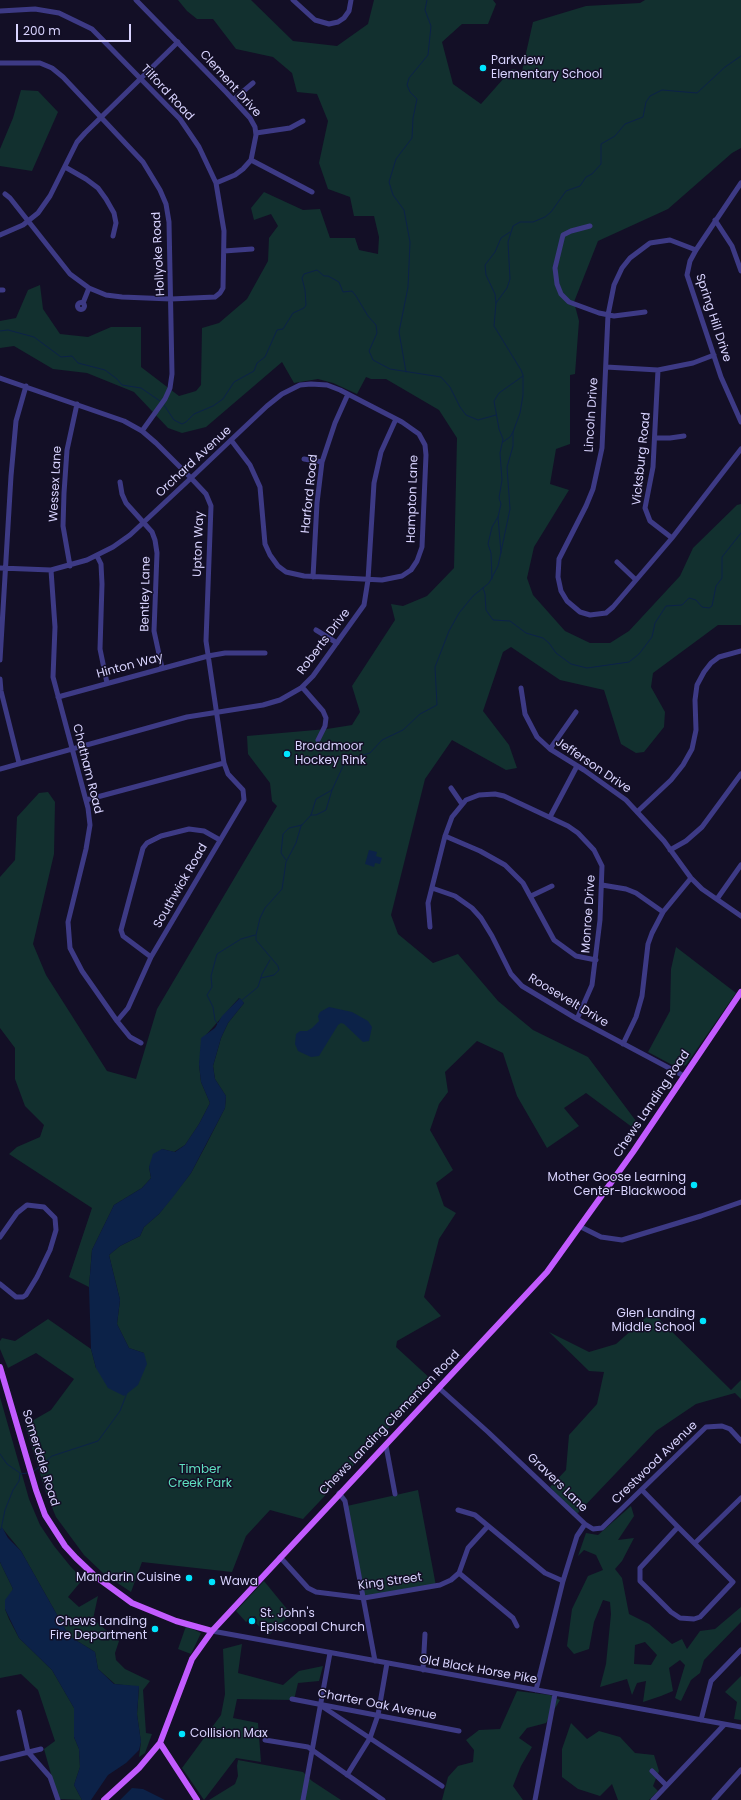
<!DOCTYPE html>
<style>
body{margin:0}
#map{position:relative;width:741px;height:1800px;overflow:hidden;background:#130f26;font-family:Poppins,sans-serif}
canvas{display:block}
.scale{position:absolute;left:16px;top:24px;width:115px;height:18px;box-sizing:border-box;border:2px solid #d9d4ff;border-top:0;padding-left:5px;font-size:12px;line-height:14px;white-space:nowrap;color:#d9d4ff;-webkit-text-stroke:3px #130f26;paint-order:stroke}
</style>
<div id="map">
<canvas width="741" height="1800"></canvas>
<div class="scale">200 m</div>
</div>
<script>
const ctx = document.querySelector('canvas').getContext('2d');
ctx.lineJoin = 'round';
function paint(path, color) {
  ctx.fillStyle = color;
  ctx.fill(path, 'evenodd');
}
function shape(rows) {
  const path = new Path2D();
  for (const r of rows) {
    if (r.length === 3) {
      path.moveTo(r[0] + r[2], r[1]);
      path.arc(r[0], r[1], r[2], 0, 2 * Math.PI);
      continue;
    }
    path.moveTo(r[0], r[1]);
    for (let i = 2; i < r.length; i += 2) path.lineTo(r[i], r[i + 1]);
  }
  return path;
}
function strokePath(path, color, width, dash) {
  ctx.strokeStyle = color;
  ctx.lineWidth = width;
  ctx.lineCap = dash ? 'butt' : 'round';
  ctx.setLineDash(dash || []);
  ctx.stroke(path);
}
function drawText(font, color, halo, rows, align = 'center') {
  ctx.font = font + ' Poppins,sans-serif';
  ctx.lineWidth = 3;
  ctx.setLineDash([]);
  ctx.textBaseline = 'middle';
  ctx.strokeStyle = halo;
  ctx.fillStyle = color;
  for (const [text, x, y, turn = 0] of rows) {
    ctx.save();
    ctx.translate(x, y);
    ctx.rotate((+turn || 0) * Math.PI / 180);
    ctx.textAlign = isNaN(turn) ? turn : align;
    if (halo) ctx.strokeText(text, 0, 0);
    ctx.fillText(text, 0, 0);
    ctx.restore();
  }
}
const green = shape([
 [178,0,251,0,293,41,337,46,368,24,374,0,493,0,496,4,488,24,462,24,442,42,453,84,481,104,512,69,522,71,533,22,586,6,640,3,645,0,741,0,741,148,732,153,668,209,598,241,574,302,579,321,575,374,570,375,570,444,556,449,550,484,569,490,534,547,527,578,533,595,565,631,590,643,610,643,629,631,680,576,693,548,737,505,741,504,741,625,718,625,653,673,651,687,665,712,664,727,644,752,636,753,621,744,604,690,560,680,511,647,503,652,483,711,509,745,517,768,506,770,452,740,425,779,391,915,398,934,433,963,458,954,498,1001,533,1030,588,1057,639,1125,638,1127,636,1130,586,1093,564,1108,579,1126,547,1148,517,1096,503,1053,477,1041,445,1072,448,1092,439,1104,430,1130,453,1170,436,1183,444,1206,456,1213,439,1239,424,1297,441,1316,397,1341,396,1347,433,1381,303,1519,270,1510,246,1536,232,1572,142,1562,131,1592,104,1574,84,1555,56,1517,46,1493,25,1425,51,1410,74,1379,36,1353,8,1368,0,1349,0,1341,2,1338,15,1341,48,1319,91,1349,96,1368,144,1353,129,1348,117,1324,120,1300,109,1255,120,1246,140,1236,144,1227,159,1214,191,1173,206,1145,225,1108,226,1096,215,1079,213,1066,221,1038,228,1023,244,1003,239,998,206,1035,199,1064,201,1082,210,1103,199,1124,185,1145,174,1152,162,1149,149,1167,151,1178,142,1188,114,1205,92,1250,89,1287,69,1277,92,1208,9,1154,17,1147,40,1137,44,1125,25,1106,15,1079,15,1048,0,1028,0,877,15,860,17,817,39,793,48,792,55,802,54,854,33,944,46,975,107,1071,136,1079,157,1009,277,806,272,801,270,783,248,754,247,736,327,729,352,725,360,712,352,686,395,620,391,604,403,606,427,596,454,568,457,438,439,410,386,379,371,379,366,377,357,394,333,383,318,379,294,383,282,362,206,427,182,433,168,428,134,392,87,373,53,369,14,346,0,348,0,321,16,318,28,290,40,285,43,309,60,334,88,337,111,327,141,327,141,367,179,396,196,391,201,385,202,328,219,323,247,299,268,261,269,238,278,226,271,214,254,220,251,208,264,192,303,210,320,209,330,238,355,238,359,250,378,254,379,237,374,216,354,216,350,197,328,189,319,163,328,121,317,94,297,92,292,73,273,57,236,49,213,19,197,19,187,11],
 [21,90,38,91,58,112,32,171,0,166,0,149,13,118],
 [676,947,736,993,686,1065,678,1068,648,1052,670,1011,671,969],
 [652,1312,731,1390,741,1380,741,1399,735,1393,696,1404,656,1431,576,1515,550,1487,566,1470,569,1435,597,1404,604,1372,589,1371,549,1332,589,1352,616,1344],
 [0,1397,29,1499,40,1525,54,1546,71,1567,83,1579,68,1597,79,1607,98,1596,93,1619,119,1641,115,1653,116,1660,125,1669,150,1681,143,1690,146,1733,152,1734,145,1753,139,1757,141,1742,137,1714,139,1687,115,1684,98,1669,95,1652,69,1636,21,1551,2,1528,0,1530],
 [418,1490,436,1586,364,1598,347,1506],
 [631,1506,634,1516,618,1540,634,1538,622,1561,615,1569,622,1578,629,1614,649,1624,672,1644,682,1639,687,1649,700,1631,715,1629,741,1607,741,1622,704,1660,700,1673,691,1680,681,1701,675,1698,685,1665,680,1660,669,1668,673,1691,661,1696,643,1702,646,1681,637,1683,632,1695,627,1679,600,1687,606,1664,611,1614,610,1602,603,1600,594,1622,589,1649,574,1654,567,1646,572,1609,588,1576,603,1570,596,1555,584,1550,578,1556,586,1533,598,1535],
 [645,1642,657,1655,651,1665,634,1664,635,1645],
 [0,1562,13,1589,5,1609,9,1619,19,1638,52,1670,74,1708,74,1737,79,1749,80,1767,74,1785,82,1800,58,1799,44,1749,55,1741,38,1690,21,1674,0,1678],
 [264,1581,291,1614,268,1636,255,1622,257,1620,255,1616,246,1622,236,1611],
 [186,1626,201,1633,191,1654,178,1649],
 [242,1644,238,1673,283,1685,299,1671,323,1666,319,1681,298,1683,294,1700,237,1699,233,1718,258,1723,261,1762,236,1758,204,1800,182,1768,221,1715,225,1694,223,1649],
 [741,1676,741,1720,734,1719,737,1702,725,1692],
 [517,1691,550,1695,560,1700,546,1723,527,1728,519,1738,532,1747,521,1766,513,1786,523,1800,442,1800,448,1777,458,1766,473,1762,474,1750,466,1740,479,1730,500,1729],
 [571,1723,587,1739,599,1731,620,1737,635,1753,654,1755,659,1771,653,1786,658,1791,649,1800,618,1800,612,1784,600,1796,578,1789,562,1777,562,1749],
 [238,1760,303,1772,312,1781,341,1800,209,1800,235,1784,238,1776,237,1766]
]);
const water = shape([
 [369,850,377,852,376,856,382,858,380,864,375,863,374,867,365,864],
 [240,998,244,1003,228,1023,221,1038,213,1066,215,1079,226,1096,225,1108,191,1173,173,1197,159,1214,144,1227,140,1236,120,1246,109,1255,120,1300,117,1324,129,1348,144,1353,147,1364,138,1385,124,1396,108,1388,96,1368,91,1349,89,1287,92,1250,114,1205,142,1188,151,1178,149,1167,153,1154,162,1149,175,1152,185,1145,199,1124,210,1103,201,1082,199,1064,201,1038,215,1028,222,1016],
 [329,1007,352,1012,368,1021,372,1027,369,1041,363,1042,344,1024,341,1023,338,1025,319,1056,311,1057,298,1051,295,1044,296,1034,300,1031,307,1031,312,1028,319,1021,318,1016,320,1012],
 [2,1527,8,1538,21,1551,69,1636,95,1652,98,1669,114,1684,139,1686,137,1714,141,1742,139,1750,126,1763,108,1775,91,1800,82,1800,74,1785,80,1767,79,1749,74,1737,74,1708,52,1670,19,1638,5,1609,5,1600,13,1589,0,1562,0,1530],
 [132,1788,143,1789,165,1800,120,1800]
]);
const stream = shape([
 [496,303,495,294,486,275,485,265,495,252,501,238,510,232],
 [0,331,8,330,34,337,61,357,72,356,78,363,105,370,117,379,122,385,141,388,160,401],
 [406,372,399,332,408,287,410,242,404,210,393,195,389,182,396,159,412,138,413,118,417,99,410,92,407,85,409,78,428,55,431,26,425,10,427,0],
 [164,405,174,420,182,424,186,422,194,414,213,406,223,399,234,382,254,371,257,363,265,357,277,330,283,329,293,313,304,308,306,305,305,290,302,278,304,274,317,270,324,276,328,276,339,282,343,292,352,291,356,296,368,316,376,325,377,333,369,351,373,360,390,369,441,377,450,387,460,407,466,415,478,420,496,415],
 [503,442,510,437,513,432,520,413,523,395,523,375,521,370,494,326,496,303,507,288,510,279,508,242,513,226,520,222,533,222,545,217,551,212,566,191,580,186,586,177,592,174,601,164,601,144,615,136,625,124,643,117,646,102,650,96,662,90,697,93,725,67,741,56],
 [501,553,498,517,501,504,499,498,502,480,500,453,503,439,499,429,494,401,499,393,523,376],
 [492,579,491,553,488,544,492,527,498,517],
 [483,588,485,594,486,610,493,620,510,621,526,633,543,638,549,643,556,653,571,664,587,668,629,662,639,654,652,637,655,623,666,606,682,605,689,598,696,600,702,607,709,608,712,606,716,586,722,578,722,557,741,533],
 [311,815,316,815,326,810,332,790],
 [286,860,281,853,283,834,289,828,302,825],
 [261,978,274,975,279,970,278,966,256,940,256,935,260,918,265,908,282,889,286,862,296,843,301,826,311,815,316,799,332,790,344,764,349,759,370,753,382,740,403,730,420,714,437,705,435,667,449,631,459,613,473,596,489,583,498,566,510,509,507,467,513,446,513,432],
 [241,1001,258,987,262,974,270,960],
 [218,1024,215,1020,213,1007,207,995,212,987,211,976,217,954,241,939,255,935],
 [0,1454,7,1464,20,1473],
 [33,1472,52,1456,98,1441,120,1411,127,1393],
 [20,1474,28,1473],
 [1,1529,5,1510,13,1490,19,1481,20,1474]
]);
const minor = shape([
 [136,0,226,92,250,118,255,127,256,135,251,160,243,169,235,175,216,183],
 [293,0,315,20,329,24,338,22,344,18,349,11,351,0],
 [0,11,35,9,59,13,92,29,180,119,199,147,216,183,224,231,223,288,220,293,215,297,171,299,122,297,106,295,89,288,70,274,10,198,5,194],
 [0,63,40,63,52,68,63,77,143,162,160,190,166,204,169,222,172,374,170,388,165,399,142,431],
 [233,100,253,83],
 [256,133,290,128,303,121],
 [251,160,312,192],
 [65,167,86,179,98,188,106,199,114,213,116,223,113,236],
 [741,183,696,250,690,261,687,275,721,377,741,422],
 [715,220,732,246,741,271],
 [590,226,571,231,563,235,555,268,557,284,561,294,569,302,599,313,614,316,645,312],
 [0,235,23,225,38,213,50,196,77,142,85,133,178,42],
 [696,250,670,240,650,243,630,258,622,268,614,285,608,315,602,448,593,489,586,506,559,559,558,577,561,591,567,601,580,612,590,615,606,613,613,607,672,538,741,449],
 [224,251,252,249],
 [0,290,3,290],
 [81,306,3.5],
 [83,303,89,288],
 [606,367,658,370,693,363,714,355],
 [658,370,653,467,645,508,650,521,672,538],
 [0,378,124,421,142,431,156,443,191,478,206,494,211,506,206,641,224,763,228,774,243,790,244,800,151,957,128,1008,117,1021],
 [656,438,670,438,684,436],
 [304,459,322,462],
 [120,482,122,494,126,503,152,532,155,540,157,553,154,631,162,668],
 [97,556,101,564,102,584,100,649,107,683],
 [617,562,636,580],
 [70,566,63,526,64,493,67,450,77,404],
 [0,568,51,570,87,560,113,547,130,535,191,478,231,440,267,406,282,394,300,385,311,384,327,385,340,390,402,422,419,434,425,445,426,455,422,547,417,561,411,570,402,576,382,580,304,576,286,572,278,566,270,555,265,544,260,487,250,465,231,440],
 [51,570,55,627,53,677,88,808,90,825,86,849,68,922,70,948,82,971,117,1021,130,1037,141,1043],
 [313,577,317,503,322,462,335,423,348,394],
 [316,630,337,643],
 [0,660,11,476,16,421,26,386],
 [0,679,1,691,19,763],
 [302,687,323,711,326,718,325,726,318,740],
 [521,688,525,714,537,737,550,749,584,770,626,800,664,841,691,878,702,889,741,916],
 [58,697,208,656,225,653,265,653],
 [550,749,576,712],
 [0,769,187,717,263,705,280,700,301,688,313,676,364,605,368,580,374,483,381,452,396,419],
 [451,788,462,804],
 [86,800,224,763],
 [637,812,671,780,683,765,692,749,696,730,695,700,697,685,704,672,711,663,719,657,741,651],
 [550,817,577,766],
 [445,836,480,851,505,865,523,883,554,940,576,956,596,960],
 [670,850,686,841,702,827,741,774],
 [602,885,626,889,636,893,663,912],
 [432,888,455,896,472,908,481,918,492,936,511,974,522,986,577,1019,684,1076],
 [531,896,552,886],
 [717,899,741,865],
 [430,927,428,903,445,836,452,817,466,800,479,795,495,794,504,796,568,826,578,833,594,850,602,866,600,920,592,985,577,1019],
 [151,957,123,936,121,930,143,848,147,843,161,836,189,829,204,831,220,840],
 [623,1044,636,1017,642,996,648,944,652,933,663,912,691,878],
 [581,1227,601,1237,622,1240,701,1216,741,1202],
 [0,1237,17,1213,27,1205,44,1207,55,1218,56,1230,50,1250,37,1277,26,1295,23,1297,16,1297,0,1284],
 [439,1388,488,1432,585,1524,593,1529,602,1528,706,1427,722,1426,730,1429,741,1441],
 [386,1446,395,1494],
 [642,1490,678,1527,733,1582,700,1617,694,1619,680,1618,671,1612,640,1581,640,1568,678,1527],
 [339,1493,345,1501,375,1661],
 [458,1510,475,1515,545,1573,563,1581],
 [695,1543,741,1498],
 [280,1557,308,1588,316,1592,364,1598,440,1585,451,1580,459,1573,468,1548,488,1526],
 [459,1573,513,1618,517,1626],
 [212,1631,741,1727],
 [423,1670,425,1634],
 [536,1690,563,1581,577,1536,585,1524],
 [292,1699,459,1731],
 [323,1707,442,1786],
 [19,1712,28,1752,50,1777,58,1800],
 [701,1720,711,1681,741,1650],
 [265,1740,308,1747,383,1800],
 [0,1759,41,1749],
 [652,1771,666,1785],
 [347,1775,370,1738,378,1715,387,1663],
 [303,1800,330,1653],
 [535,1800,555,1694],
 [653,1800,724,1725],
 [714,1800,741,1770]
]);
const major = shape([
 [0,1367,36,1490,45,1515,65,1546,76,1558,95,1576,132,1603,176,1621,212,1631],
 [160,1743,197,1800],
 [104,1800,139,1768,160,1743,192,1659,212,1631,547,1272,633,1152,741,992]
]);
const markers = [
 [483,68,4,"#00e5ff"],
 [287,754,4,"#00e5ff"],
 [694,1185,4,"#00e5ff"],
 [703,1321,4,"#00e5ff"],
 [189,1578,4,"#00e5ff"],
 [212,1582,4,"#00e5ff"],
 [252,1621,4,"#00e5ff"],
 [155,1629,4,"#00e5ff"],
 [182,1734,4,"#00e5ff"]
];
const poiNames = [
 ["Parkview",491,61],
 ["Elementary School",491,75],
 ["Broadmoor",295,747],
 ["Hockey Rink",295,761],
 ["Mother Goose Learning",686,1178,"right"],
 ["Center-Blackwood",686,1192,"right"],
 ["Glen Landing",695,1314,"right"],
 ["Middle School",695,1328,"right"],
 ["Mandarin Cuisine",181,1578,"right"],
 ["Wawa",220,1582],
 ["St. John's",260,1614],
 ["Episcopal Church",260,1628],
 ["Chews Landing",147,1622,"right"],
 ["Fire Department",147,1636,"right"],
 ["Collision Max",190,1734]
];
const streetNames = [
 ["Clement Drive",230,84,48],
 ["Tilford Road",167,93,47],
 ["Hollyoke Road",159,254,-93],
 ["Spring Hill Drive",713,318,72],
 ["Lincoln Drive",592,415,-86],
 ["Vicksburg Road",642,459,-84],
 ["Orchard Avenue",194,462,-43],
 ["Wessex Lane",56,484,-87],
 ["Harford Road",310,494,-84],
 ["Hampton Lane",413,499,-88],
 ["Upton Way",199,544,-88],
 ["Bentley Lane",146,594,-89],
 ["Roberts Drive",324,642,-53],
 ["Hinton Way",130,666,-15],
 ["Jefferson Drive",593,766,34],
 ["Chatham Road",87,769,76],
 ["Southwick Road",181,886,-60],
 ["Monroe Drive",589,914,-86],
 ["Roosevelt Drive",568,1001,31],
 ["Chews Landing Road",652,1104,-56],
 ["Chews Landing Clementon Road",390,1423,-46],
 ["Somerdale Road",40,1458,73],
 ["Crestwood Avenue",655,1463,-44],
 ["Gravers Lane",557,1483,44],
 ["King Street",390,1582,-8],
 ["Old Black Horse Pike",478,1670,10],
 ["Charter Oak Avenue",377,1705,11]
];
const parkNames = [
 ["Timber",200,1470],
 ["Creek Park",200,1484]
];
paint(green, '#12302f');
paint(water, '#0c2248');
strokePath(stream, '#0c2248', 1);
strokePath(minor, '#3d3a85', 5);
strokePath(major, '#c25bff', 6);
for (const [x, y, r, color] of markers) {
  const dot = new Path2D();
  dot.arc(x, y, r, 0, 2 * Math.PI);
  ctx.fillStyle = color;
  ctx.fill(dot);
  strokePath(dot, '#130f26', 1.5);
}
drawText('12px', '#d9d4ff', '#130f26', poiNames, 'left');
drawText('12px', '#d9d4ff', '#130f26', streetNames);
drawText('12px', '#5fe0c0', '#130f26', parkNames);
</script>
